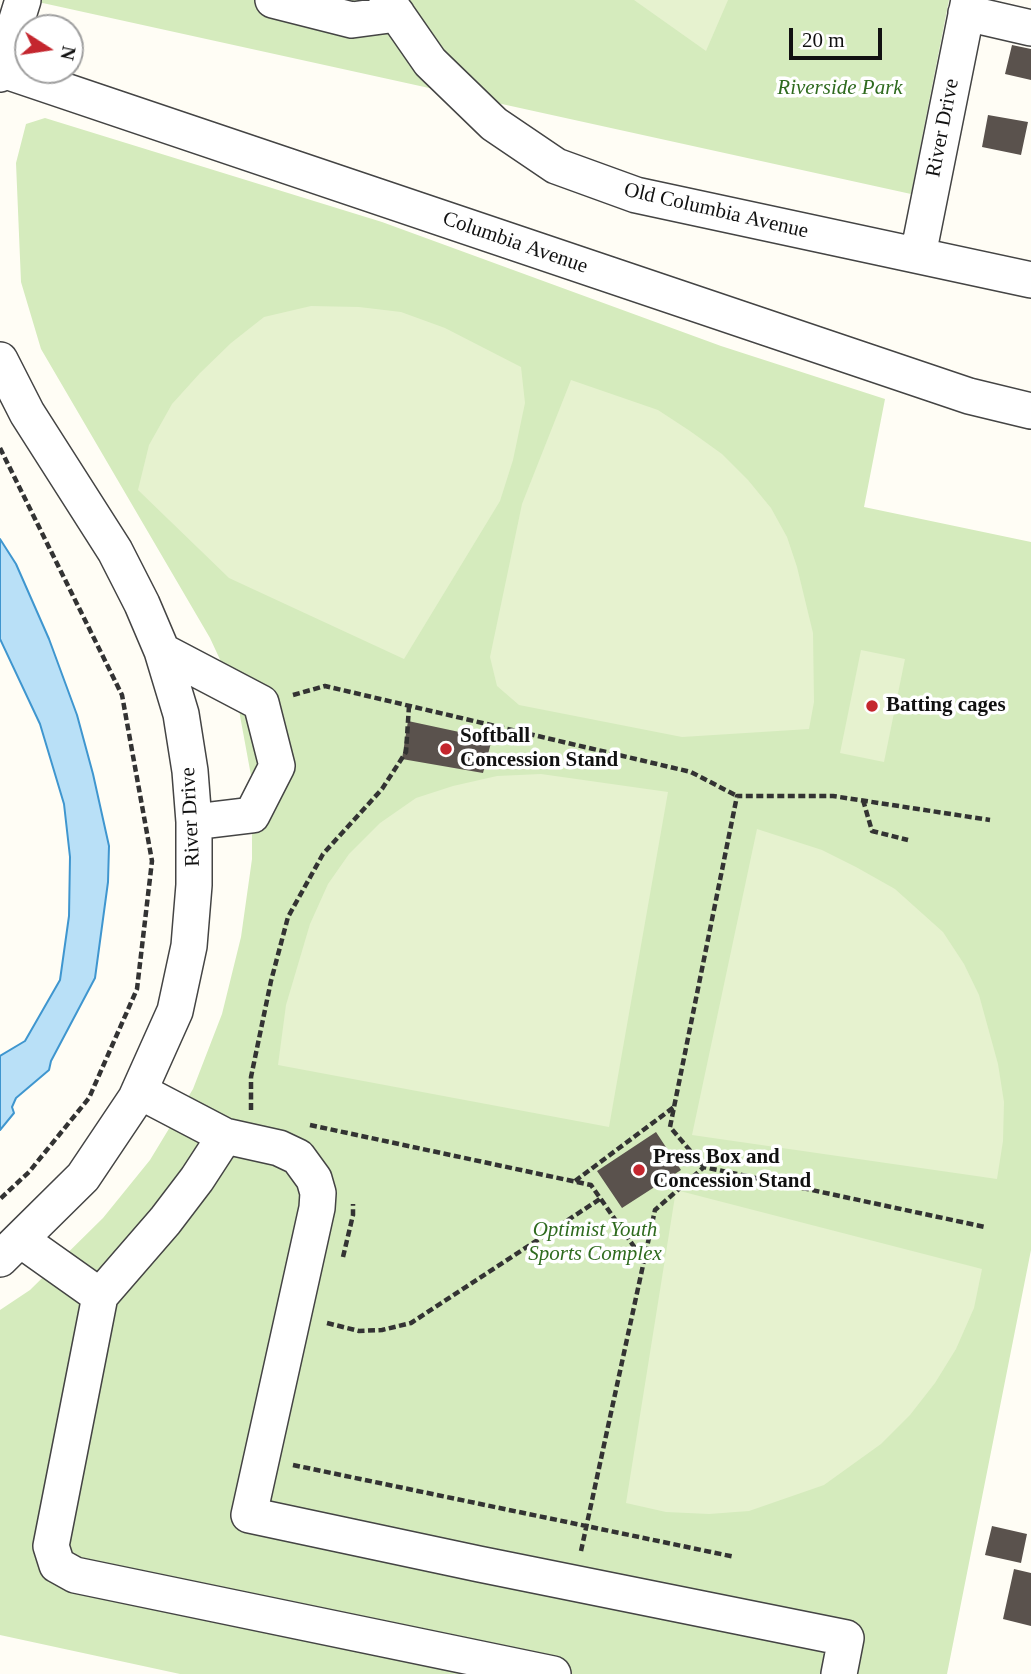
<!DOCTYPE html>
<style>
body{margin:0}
#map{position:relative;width:1031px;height:1674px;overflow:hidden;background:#fffdf5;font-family:Georgia,serif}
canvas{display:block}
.north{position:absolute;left:14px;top:14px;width:70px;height:70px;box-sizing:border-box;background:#fff;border:2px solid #a0a0a0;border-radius:50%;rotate:102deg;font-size:19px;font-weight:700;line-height:28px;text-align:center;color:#111}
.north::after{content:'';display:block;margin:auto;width:24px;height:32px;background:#c4262e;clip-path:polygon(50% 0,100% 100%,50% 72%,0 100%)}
.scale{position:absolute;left:789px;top:28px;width:93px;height:32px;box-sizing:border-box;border:4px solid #111;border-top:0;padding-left:9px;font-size:21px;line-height:24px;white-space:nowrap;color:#111;-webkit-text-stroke:5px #fff;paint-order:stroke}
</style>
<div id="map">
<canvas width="1031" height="1674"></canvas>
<div class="north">N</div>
<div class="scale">20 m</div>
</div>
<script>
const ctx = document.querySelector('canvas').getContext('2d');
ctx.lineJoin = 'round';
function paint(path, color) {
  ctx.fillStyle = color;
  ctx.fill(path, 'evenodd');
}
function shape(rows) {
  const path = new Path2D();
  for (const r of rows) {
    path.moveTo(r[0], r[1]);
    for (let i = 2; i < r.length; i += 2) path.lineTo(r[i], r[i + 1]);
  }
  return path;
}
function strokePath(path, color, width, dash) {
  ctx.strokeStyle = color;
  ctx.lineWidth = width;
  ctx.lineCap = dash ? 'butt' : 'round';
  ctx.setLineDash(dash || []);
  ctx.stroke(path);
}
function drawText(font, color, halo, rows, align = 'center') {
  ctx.font = font + ' Georgia,serif';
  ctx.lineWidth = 7;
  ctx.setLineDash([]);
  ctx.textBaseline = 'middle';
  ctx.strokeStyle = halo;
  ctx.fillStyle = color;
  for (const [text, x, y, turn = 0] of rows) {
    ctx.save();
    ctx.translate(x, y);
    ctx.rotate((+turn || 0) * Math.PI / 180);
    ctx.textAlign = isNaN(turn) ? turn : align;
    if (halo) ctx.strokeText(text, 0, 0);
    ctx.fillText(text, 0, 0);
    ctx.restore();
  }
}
const green = shape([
 [29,0,949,0,911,194],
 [45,118,382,222,721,346,885,399,864,507,1031,542,1031,1250,947,1674,180,1674,0,1635,0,1310,30,1290,103,1218,150,1160,193,1089,222,1014,241,937,252,859,252,781,236,694,210,638,41,349,21,282,16,163,26,124]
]);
const pitch = shape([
 [634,0,728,0,706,51],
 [311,306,359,307,401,312,445,328,521,367,525,403,513,460,500,501,404,659,229,578,138,490,149,445,172,404,200,373,231,343,264,317],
 [571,380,658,410,690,431,722,454,748,480,771,508,787,537,797,567,813,633,814,702,809,729,682,737,519,705,497,686,490,657,522,504],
 [861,650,905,659,884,762,840,753],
 [541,774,668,792,609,1127,278,1065,286,1005,310,924,328,884,349,854,380,823,416,798,453,786,497,776],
 [757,829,822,850,856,867,895,889,943,932,964,964,979,995,998,1064,1004,1102,1003,1141,997,1179,692,1135],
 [676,1190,982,1269,974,1308,956,1349,935,1383,910,1415,881,1444,824,1485,749,1511,709,1514,666,1512,626,1503]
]);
const water = shape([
 [0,539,16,564,49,639,77,715,93,774,109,846,108,882,95,978,51,1061,49,1070,16,1098,12,1107,14,1113,0,1130,0,1056,25,1041,60,980,69,916,70,857,64,804,40,724,0,639,0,539]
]);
const building = shape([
 [1012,45,1031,49,1031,80,1005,74],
 [988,115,1028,122,1021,155,982,147],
 [408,721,492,739,483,773,402,759],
 [656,1132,681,1170,622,1208,597,1171],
 [992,1526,1027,1534,1021,1563,985,1555],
 [1014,1569,1031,1573,1031,1626,1003,1619]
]);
const path = shape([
 [0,448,122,695,152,861,137,989,89,1098,29,1172,0,1199],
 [293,695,325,686,691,772,737,796],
 [863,800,872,831,908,840],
 [251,1110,251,1077,271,981,288,917,323,854,382,789,406,752,409,706],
 [310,1125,591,1185,644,1261],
 [704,1167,670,1127,737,796,833,796,990,820],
 [575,1181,674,1107],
 [343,1257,353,1215,353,1204],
 [327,1323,359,1331,382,1330,411,1323,600,1199],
 [293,1465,735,1557],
 [581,1551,655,1210,704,1167,985,1227]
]);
const minor = shape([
 [273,0,352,20,397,14],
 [387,0,430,62,494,124,556,166,636,195,1031,280],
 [966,13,1031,28],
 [0,69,969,396,1031,411],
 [0,74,23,0],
 [918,255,969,0],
 [0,360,27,413,115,551,142,604,162,651,181,714,190,771,194,822,194,885,189,946,175,1011,136,1098,83,1177,0,1259],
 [162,651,261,703,277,766,252,815,194,822],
 [139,1091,225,1136,279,1148,298,1157,314,1179,318,1193,317,1208,249,1515,479,1564,846,1638,839,1674],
 [21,1240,100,1296,51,1546,57,1565,75,1575,553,1674],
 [100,1296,165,1221,197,1179,225,1136]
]);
const markers = [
 [872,706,7,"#c4262e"],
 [446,749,7,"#c4262e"],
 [639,1170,7,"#c4262e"]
];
const parkNames = [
 ["Riverside Park",840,88],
 ["Optimist Youth",595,1230],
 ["Sports Complex",595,1254]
];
const streetNames = [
 ["River Drive",943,128,-79],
 ["Old Columbia Avenue",716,211,13],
 ["Columbia Avenue",515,243,19],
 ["River Drive",191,817,-93]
];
const poiNames = [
 ["Batting cages",886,706],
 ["Softball",460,737],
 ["Concession Stand",460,761],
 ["Press Box and",653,1158],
 ["Concession Stand",653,1182]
];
paint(green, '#d5ebbd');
paint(pitch, '#e6f2cf');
paint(water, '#b9e0f7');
strokePath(water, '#3f96cf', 2);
paint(building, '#5a524d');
strokePath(minor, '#444', 38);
strokePath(path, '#333', 4.5, [7, 3.5]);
strokePath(minor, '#fff', 35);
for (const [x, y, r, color] of markers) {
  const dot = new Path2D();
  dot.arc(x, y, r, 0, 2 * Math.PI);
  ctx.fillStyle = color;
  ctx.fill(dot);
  strokePath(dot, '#fff', 2.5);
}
drawText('italic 21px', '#2f6b1f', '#fff', parkNames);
drawText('21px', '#111', '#fff', streetNames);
drawText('bold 21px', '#111', '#fff', poiNames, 'left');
</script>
